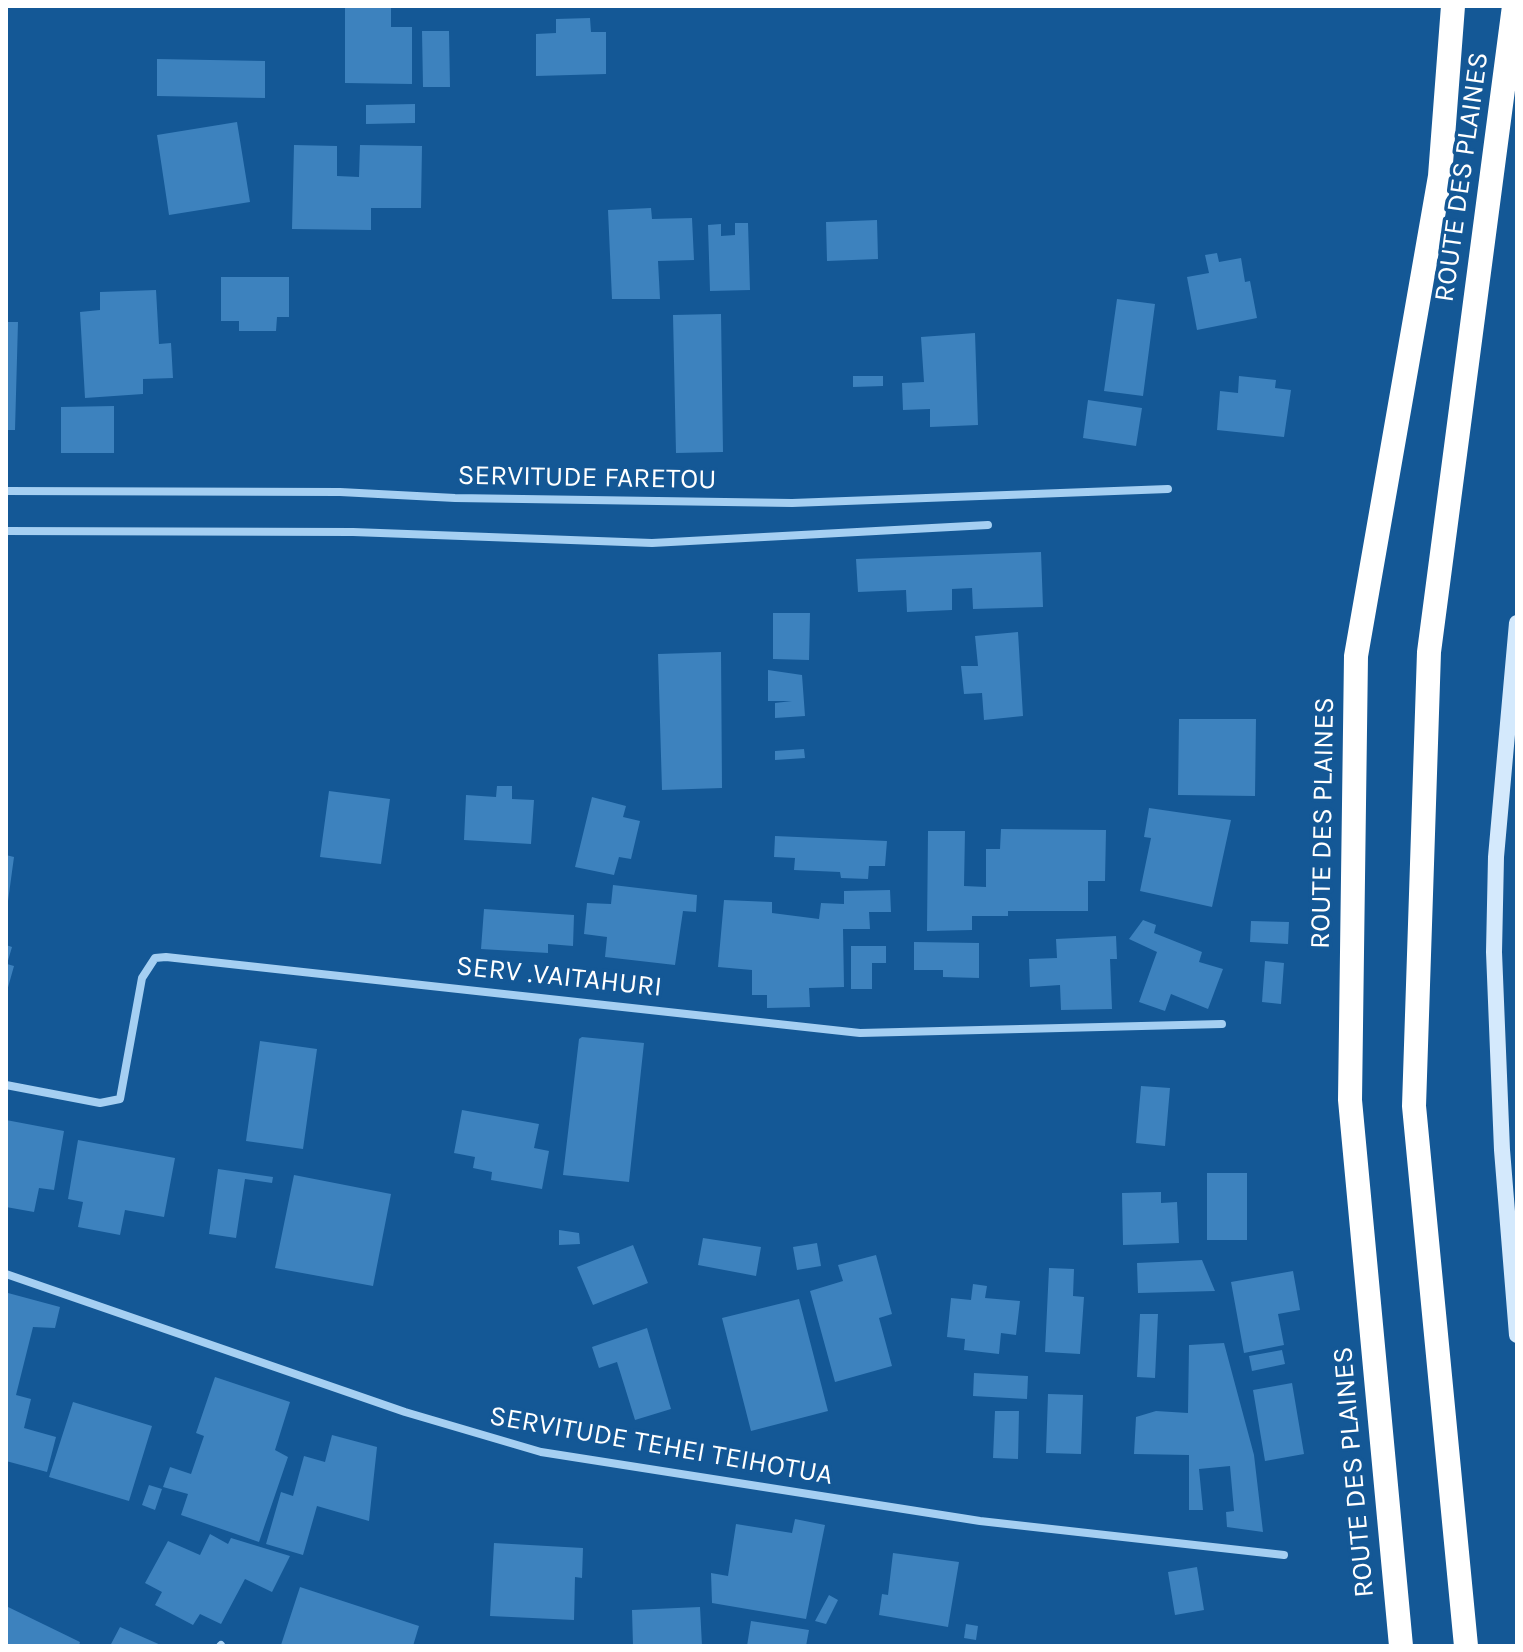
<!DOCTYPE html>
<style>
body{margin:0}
#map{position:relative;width:1523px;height:1652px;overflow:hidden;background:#145896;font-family:Karla,sans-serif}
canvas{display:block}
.frame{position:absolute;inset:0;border:8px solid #fff;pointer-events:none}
</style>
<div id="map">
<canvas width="1523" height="1652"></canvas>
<div class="frame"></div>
</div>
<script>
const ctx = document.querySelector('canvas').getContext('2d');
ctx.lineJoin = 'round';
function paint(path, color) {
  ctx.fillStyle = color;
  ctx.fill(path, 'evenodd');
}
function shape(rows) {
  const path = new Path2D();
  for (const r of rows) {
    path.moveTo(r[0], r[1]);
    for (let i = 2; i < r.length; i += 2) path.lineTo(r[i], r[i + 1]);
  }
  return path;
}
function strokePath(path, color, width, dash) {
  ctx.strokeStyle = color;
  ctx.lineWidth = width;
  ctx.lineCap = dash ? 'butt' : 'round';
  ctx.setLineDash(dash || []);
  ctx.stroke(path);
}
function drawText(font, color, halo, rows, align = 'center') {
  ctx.font = font + ' Karla,sans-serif';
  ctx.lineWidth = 7;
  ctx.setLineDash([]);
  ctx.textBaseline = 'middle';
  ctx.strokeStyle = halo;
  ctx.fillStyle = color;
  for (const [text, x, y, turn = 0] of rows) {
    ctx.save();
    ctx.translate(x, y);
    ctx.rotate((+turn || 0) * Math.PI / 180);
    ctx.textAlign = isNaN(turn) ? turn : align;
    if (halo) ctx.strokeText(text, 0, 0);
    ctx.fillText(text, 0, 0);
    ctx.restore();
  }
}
const building = shape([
 [345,6,391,6,391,27,412,27,412,84,345,83],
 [590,18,591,32,606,32,606,74,536,76,536,34,556,33,556,19],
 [422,31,449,31,450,87,423,87],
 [157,59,265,61,265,98,157,96],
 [415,104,415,123,366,124,366,105],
 [237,122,250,202,169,215,157,135],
 [294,145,337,146,337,176,359,177,360,145,422,146,421,208,371,208,371,230,292,229],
 [651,208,652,219,692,218,694,260,658,261,660,299,612,299,608,210],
 [877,220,878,259,827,261,826,222],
 [735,223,748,223,750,290,710,291,708,225,721,224,721,236,735,235],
 [1217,253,1219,262,1241,258,1245,282,1250,281,1257,318,1197,330,1187,277,1209,273,1205,255],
 [221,277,289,277,289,317,277,317,276,331,239,331,239,321,221,321],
 [156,290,159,344,171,343,173,378,143,379,143,394,85,398,80,312,100,310,100,292],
 [1117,299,1155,304,1143,396,1104,391],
 [721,314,723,452,676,453,673,315],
 [6,322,18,322,15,430,6,430],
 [975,333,978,425,930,427,930,409,903,410,902,383,924,382,921,337],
 [853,376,883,376,883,386,853,387],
 [1239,376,1276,380,1275,388,1291,390,1284,437,1217,430,1220,391,1238,393],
 [1088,400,1142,408,1136,446,1083,438],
 [114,406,114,453,61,453,61,407],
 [1041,552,1043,607,973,609,972,588,952,589,952,610,907,612,906,590,858,592,856,559],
 [773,613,810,613,809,660,773,659],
 [1018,632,1023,716,984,720,982,693,964,694,961,666,978,666,975,636],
 [721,652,722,788,662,790,658,654],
 [768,670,802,675,805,716,775,718,775,703,792,701,768,701],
 [1179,719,1256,719,1255,796,1178,795],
 [804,749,805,758,775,760,775,751],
 [497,786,512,786,512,799,534,800,531,844,464,840,466,795,496,797],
 [329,791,390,799,381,864,320,857],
 [592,797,626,806,623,817,640,821,631,859,619,857,614,875,575,867],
 [1149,808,1231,820,1212,907,1140,891,1151,838,1144,837],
 [1001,829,1106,830,1105,881,1088,881,1088,911,1008,911,1008,916,972,916,972,930,927,931,928,831,965,831,964,886,986,887,986,849,1000,849],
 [775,836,887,841,885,866,869,866,868,879,841,878,840,872,794,870,795,858,774,857],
 [6,855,14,857,8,901,6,901],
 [613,885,697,895,696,912,683,911,675,965,605,957,607,937,584,934,587,903,611,904],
 [890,890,891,912,869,912,870,929,843,929,844,987,809,988,810,1007,767,1008,767,995,752,995,752,970,718,967,724,900,772,902,772,913,819,919,821,903,844,904,844,891],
 [484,909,574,915,573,946,548,944,548,953,481,949],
 [1143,920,1156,925,1154,933,1202,952,1199,962,1223,969,1208,1009,1171,994,1165,1011,1139,1002,1157,952,1129,939],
 [1251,921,1289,922,1288,944,1250,942],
 [1116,936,1117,959,1110,959,1112,1009,1061,1010,1060,985,1030,987,1029,959,1057,958,1056,939],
 [914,942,979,943,979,978,943,977,943,970,914,970],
 [6,945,12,947,7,964,14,966,7,991],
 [851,946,886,946,886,963,872,963,872,989,851,989],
 [1265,961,1284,963,1281,1004,1262,1002],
 [582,1037,644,1043,629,1182,563,1175,579,1039],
 [260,1041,317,1049,303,1149,246,1141],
 [1141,1086,1170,1088,1165,1146,1136,1143],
 [462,1110,539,1124,534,1148,549,1151,542,1189,491,1180,492,1172,473,1168,475,1157,454,1153],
 [6,1120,64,1131,54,1190,39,1188,34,1212,6,1207],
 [78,1140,175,1158,164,1217,125,1210,120,1235,78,1227,83,1202,68,1199],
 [218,1169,273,1177,272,1183,245,1179,236,1238,209,1234],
 [1207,1173,1247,1173,1247,1240,1207,1240],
 [294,1175,391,1194,373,1286,275,1268],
 [1161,1192,1161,1203,1177,1202,1179,1243,1123,1245,1122,1193],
 [559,1230,579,1233,580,1244,559,1245],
 [703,1238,761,1247,756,1276,698,1265],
 [817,1243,821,1266,797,1270,793,1247],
 [633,1245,648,1283,593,1305,577,1267],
 [876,1255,892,1314,879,1318,892,1366,835,1382,810,1291,843,1281,838,1265],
 [1202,1260,1215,1291,1138,1293,1137,1263],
 [1049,1268,1074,1269,1073,1296,1084,1297,1080,1354,1045,1352],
 [1293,1271,1300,1310,1278,1314,1284,1345,1244,1353,1231,1282],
 [973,1284,987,1286,985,1298,1020,1301,1016,1335,1001,1333,999,1354,964,1350,965,1339,947,1337,951,1298,971,1300],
 [8,1293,60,1307,55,1328,33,1327,16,1395,31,1399,24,1428,56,1437,47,1472,6,1461],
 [799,1299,828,1411,751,1431,722,1318],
 [1140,1314,1158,1314,1155,1378,1137,1377],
 [647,1328,671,1409,635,1420,617,1362,599,1368,592,1347],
 [1224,1343,1254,1455,1263,1532,1227,1527,1226,1512,1234,1511,1230,1466,1199,1469,1203,1510,1189,1510,1189,1455,1134,1454,1136,1417,1156,1411,1188,1413,1189,1345],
 [1282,1350,1285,1364,1252,1371,1249,1356],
 [974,1373,1028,1376,1027,1399,973,1396],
 [215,1377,290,1402,275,1450,288,1457,259,1542,181,1515,188,1494,163,1487,170,1467,191,1474,204,1436,196,1433],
 [1292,1383,1304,1454,1265,1461,1253,1390],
 [1048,1394,1083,1395,1081,1454,1046,1453],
 [73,1402,152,1426,129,1501,49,1477],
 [995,1411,1019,1411,1018,1459,993,1458],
 [332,1435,377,1447,369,1521,317,1506,303,1555,266,1544,281,1492,293,1496,304,1456,325,1462],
 [149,1485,162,1489,155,1510,142,1505],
 [795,1519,825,1525,806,1619,712,1603,711,1573,728,1576,736,1524,792,1533],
 [210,1534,228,1544,231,1538,290,1556,272,1592,245,1579,221,1624,200,1614,193,1625,155,1605,162,1592,145,1583,168,1541,200,1555],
 [494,1543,583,1548,582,1578,575,1577,574,1620,490,1616],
 [893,1553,959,1562,948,1627,879,1615,882,1594,888,1595],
 [1197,1567,1204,1610,1175,1615,1168,1572],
 [300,1587,419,1626,413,1646,281,1645],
 [829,1595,838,1600,826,1624,815,1621],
 [6,1606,80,1642,79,1646,6,1646],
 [700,1607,702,1646,633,1646,632,1610],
 [751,1621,809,1630,806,1646,747,1646],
 [966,1624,978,1626,976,1640,964,1638],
 [120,1627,163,1646,110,1646]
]);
const street = shape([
 [6,491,340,492,455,498,792,503,1168,489],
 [6,531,353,532,652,543,988,525],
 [6,1085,100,1103,120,1099,142,978,155,958,166,957,860,1033,1222,1024],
 [6,1274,405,1412,541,1452,980,1521,1284,1555],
 [220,1646,221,1645]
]);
const secondary = shape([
 [1517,623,1496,857,1494,952,1502,1150,1517,1335]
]);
const highway = shape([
 [1401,1646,1350,1100,1356,656,1440,176,1453,6],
 [1466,1646,1414,1106,1429,652,1514,6]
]);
const streetNames = [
 ["ROUTE DES PLAINES",1462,177,-82],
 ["SERVITUDE FARETOU",587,478,1],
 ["ROUTE DES PLAINES",1323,823,-89],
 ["SERV .VAITAHURI",559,977,6],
 ["SERVITUDE TEHEI TEIHOTUA",661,1446,10],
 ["ROUTE DES PLAINES",1354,1472,-95]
];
paint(building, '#3d82be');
strokePath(street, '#a5cff2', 8);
strokePath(secondary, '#d4e9fc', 16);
strokePath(highway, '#fff', 24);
drawText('28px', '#fff', '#145896', streetNames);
</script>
